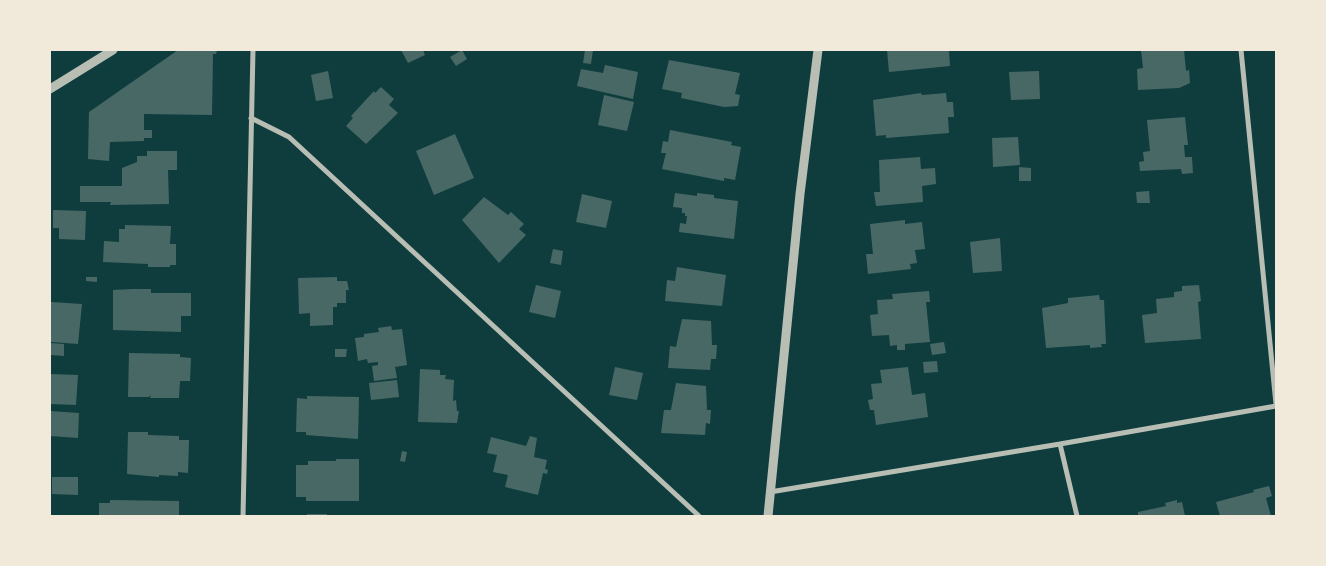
<!DOCTYPE html>
<style>
body{margin:0}
#map{position:relative;width:1326px;height:566px;overflow:hidden;background:#0f3d3e;font-family:Lora,serif}
canvas{display:block}
.frame{position:absolute;inset:0;border:51px solid #f1e9da;pointer-events:none}
</style>
<div id="map">
<canvas width="1326" height="566"></canvas>
<div class="frame"></div>
</div>
<script>
const ctx = document.querySelector('canvas').getContext('2d');
ctx.lineJoin = 'round';
function paint(path, color) {
  ctx.fillStyle = color;
  ctx.fill(path, 'evenodd');
}
function shape(rows) {
  const path = new Path2D();
  for (const r of rows) {
    path.moveTo(r[0], r[1]);
    for (let i = 2; i < r.length; i += 2) path.lineTo(r[i], r[i + 1]);
  }
  return path;
}
function strokePath(path, color, width, dash) {
  ctx.strokeStyle = color;
  ctx.lineWidth = width;
  ctx.lineCap = dash ? 'butt' : 'round';
  ctx.setLineDash(dash || []);
  ctx.stroke(path);
}
const building = shape([
 [178,50,217,50,216,54,213,54,212,115,144,114,144,130,152,130,152,138,144,138,144,141,110,142,109,161,88,159,89,112],
 [401,50,423,50,425,55,408,63],
 [462,50,467,59,456,66,450,57],
 [585,50,593,50,591,64,583,63],
 [887,50,949,50,950,66,889,72],
 [1141,50,1184,50,1186,71,1189,70,1190,83,1179,88,1138,90,1137,69,1143,68],
 [669,60,740,73,735,94,740,95,738,106,724,107,681,98,682,93,662,89],
 [605,65,638,72,633,99,577,86,581,69,603,73],
 [328,71,333,98,316,101,311,75],
 [1039,71,1040,99,1011,100,1009,72],
 [381,87,394,99,389,105,398,113,366,144,346,126,353,118,351,116,374,91,375,93],
 [921,93,922,95,946,93,947,102,953,102,954,117,948,117,949,133,886,138,886,135,876,136,873,100],
 [604,95,634,102,627,131,598,125],
 [1185,117,1188,145,1184,145,1185,157,1192,157,1193,173,1182,174,1181,169,1140,171,1139,162,1144,161,1143,152,1150,151,1147,120],
 [670,130,732,142,731,145,741,147,735,180,724,178,724,181,662,169,666,153,661,153,663,141,668,142],
 [455,134,474,178,434,195,416,151],
 [1018,137,1020,165,993,167,992,138],
 [147,151,177,151,177,170,168,170,169,204,110,205,111,202,80,202,80,186,122,186,122,168,137,162,137,156,147,156],
 [920,157,921,169,935,168,936,184,922,186,923,202,876,206,874,192,880,192,879,160],
 [1019,167,1031,168,1031,181,1019,181],
 [1149,191,1150,203,1137,203,1136,192],
 [675,193,697,196,697,193,714,195,714,198,738,201,734,239,679,232,680,223,686,224,687,216,685,216,685,213,682,213,682,208,673,207],
 [582,194,612,201,606,228,576,222],
 [484,197,508,215,511,212,524,224,519,229,526,235,499,263,462,220],
 [53,210,86,211,85,240,59,239,59,228,53,228],
 [905,220,905,224,922,222,925,249,915,250,917,263,910,264,911,269,868,274,866,254,873,254,870,224],
 [125,225,171,226,170,244,176,244,176,265,170,265,170,267,148,267,148,264,103,262,104,241,119,242,119,229,125,229],
 [1000,238,1002,271,973,273,970,242],
 [553,249,563,251,561,265,550,263],
 [677,267,726,275,722,306,665,301,667,280,675,281],
 [86,277,97,277,97,282,86,281],
 [337,277,337,281,347,281,349,290,346,290,346,303,337,303,337,307,333,307,333,325,310,326,310,313,299,314,298,278],
 [536,285,561,291,555,318,529,312],
 [1199,285,1201,301,1198,302,1201,339,1145,343,1142,315,1157,313,1156,299,1174,297,1174,292,1182,291,1182,286],
 [132,289,151,289,151,293,191,293,191,316,181,316,181,332,113,330,113,290],
 [929,291,930,302,926,302,930,342,905,344,905,350,897,350,897,345,890,346,889,335,872,336,870,315,878,314,877,300,893,299,892,294],
 [1099,295,1100,300,1104,300,1106,344,1101,344,1102,347,1090,348,1090,345,1046,348,1042,308,1068,303,1068,298],
 [51,302,82,304,78,344,51,342],
 [682,319,711,321,712,345,717,345,716,359,711,359,710,370,668,368,670,346,676,347],
 [391,326,392,330,402,329,407,365,395,367,397,378,374,381,372,366,378,365,378,362,368,363,367,359,358,361,355,338,364,337,364,334,379,332,378,328],
 [944,342,946,353,932,355,930,344],
 [50,343,64,344,64,356,50,355],
 [335,349,347,349,346,357,335,357],
 [129,353,180,354,180,357,191,358,190,381,180,381,179,398,150,398,151,395,149,397,128,397],
 [937,361,938,372,924,373,923,362],
 [615,367,643,373,637,400,609,395],
 [908,367,912,395,925,393,928,417,876,425,874,410,870,410,868,400,873,399,871,384,882,383,880,370],
 [420,369,440,370,440,375,446,375,445,379,454,380,453,401,456,400,457,411,459,411,457,423,418,422],
 [50,374,78,375,76,405,50,404],
 [397,380,399,397,371,400,369,383],
 [676,383,706,386,707,410,711,410,710,424,706,423,705,435,661,433,664,410,671,410],
 [307,396,359,397,358,439,306,435,306,432,296,432,297,398,307,399],
 [50,411,79,413,78,438,50,436],
 [128,432,148,432,148,435,179,436,179,440,189,440,188,473,178,472,178,476,159,475,159,477,127,474],
 [530,436,537,438,534,457,547,460,545,469,548,470,547,474,543,473,538,495,505,487,508,475,493,472,497,455,487,453,491,437,526,446],
 [402,451,407,452,405,462,400,461],
 [336,459,359,459,359,501,306,501,306,497,296,497,296,465,308,465,308,461,336,461],
 [52,477,78,477,78,495,52,494],
 [1269,486,1272,496,1266,498,1271,516,1220,516,1216,502,1254,492,1253,490],
 [110,500,179,501,179,516,99,516,99,503,110,503],
 [1177,500,1177,503,1182,502,1185,516,1138,516,1138,512,1166,506,1165,503],
 [307,514,327,514,327,516,307,516]
]);
const minor = shape([
 [1241,50,1276,404],
 [251,118,289,137,699,516],
 [1060,444,1077,516],
 [770,492,1060,444,1276,406],
 [243,516,253,50]
]);
const tertiary = shape([
 [50,89,113,50],
 [768,516,800,194,818,50]
]);
paint(building, '#486865');
strokePath(minor, '#b8beb3', 5);
strokePath(tertiary, '#b8beb3', 9);
</script>
